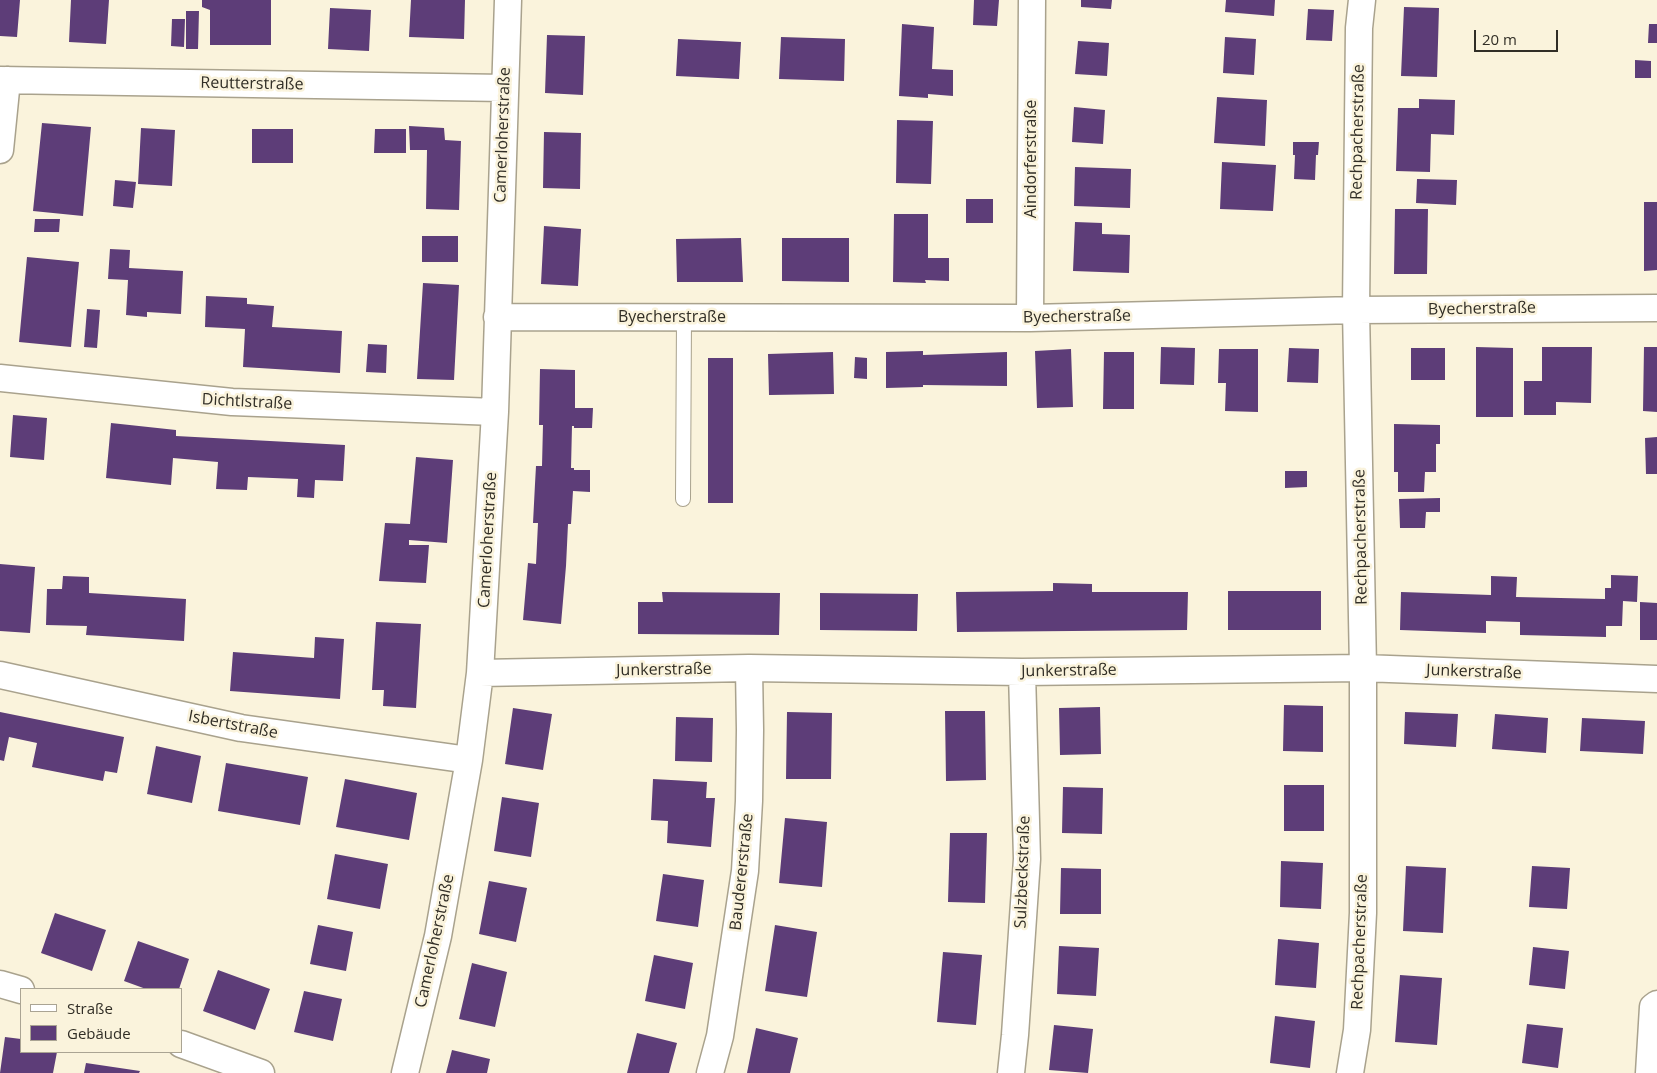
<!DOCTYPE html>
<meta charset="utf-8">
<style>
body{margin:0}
#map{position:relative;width:1657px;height:1073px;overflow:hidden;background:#faf3dc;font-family:"Open Sans",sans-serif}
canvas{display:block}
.legend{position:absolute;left:20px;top:988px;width:162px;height:65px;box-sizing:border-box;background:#faf3dc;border:1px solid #aaa493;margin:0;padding:6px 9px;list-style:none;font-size:15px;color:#312e26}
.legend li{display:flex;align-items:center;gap:10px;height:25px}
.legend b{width:25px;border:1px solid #aaa493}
.scale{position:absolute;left:1474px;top:30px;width:84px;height:22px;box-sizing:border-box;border:2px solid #312e26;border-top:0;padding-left:6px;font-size:15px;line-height:18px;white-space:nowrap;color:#312e26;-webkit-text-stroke:4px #faf3dc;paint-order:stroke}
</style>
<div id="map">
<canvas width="1657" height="1073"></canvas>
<ul class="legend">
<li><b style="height:6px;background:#fff"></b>Straße</li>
<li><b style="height:14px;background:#5d3d78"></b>Gebäude</li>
</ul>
<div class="scale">20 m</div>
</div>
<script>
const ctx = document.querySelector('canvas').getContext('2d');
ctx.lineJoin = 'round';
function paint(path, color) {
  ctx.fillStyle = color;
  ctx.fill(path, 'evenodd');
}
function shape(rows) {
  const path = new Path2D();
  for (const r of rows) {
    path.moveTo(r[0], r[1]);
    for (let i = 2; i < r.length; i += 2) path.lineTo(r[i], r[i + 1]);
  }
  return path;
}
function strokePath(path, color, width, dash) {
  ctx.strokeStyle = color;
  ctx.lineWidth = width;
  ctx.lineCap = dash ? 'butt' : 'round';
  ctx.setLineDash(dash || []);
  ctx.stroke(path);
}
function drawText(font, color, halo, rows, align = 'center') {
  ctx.font = font + ' "Open Sans",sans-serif';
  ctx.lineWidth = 5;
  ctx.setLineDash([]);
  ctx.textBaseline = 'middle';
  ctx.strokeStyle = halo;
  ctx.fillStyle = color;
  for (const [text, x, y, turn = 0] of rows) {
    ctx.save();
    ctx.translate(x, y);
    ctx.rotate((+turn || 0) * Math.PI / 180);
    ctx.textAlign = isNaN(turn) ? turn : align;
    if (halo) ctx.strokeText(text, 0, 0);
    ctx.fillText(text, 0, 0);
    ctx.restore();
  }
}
const building = shape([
 [0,0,20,0,17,37,0,36],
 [71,0,109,0,106,44,69,42],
 [202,0,271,0,271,45,210,45,210,10,202,7],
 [411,0,465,0,464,39,409,37],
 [974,0,999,0,997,26,973,25],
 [1081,0,1112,0,1111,9,1081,7],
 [1226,0,1275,0,1274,16,1225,12],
 [1404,7,1439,8,1437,77,1401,76],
 [330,8,371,10,369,51,328,49],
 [1308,9,1334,10,1332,41,1306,40],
 [186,11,199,11,198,49,186,49],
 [172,19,185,19,184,47,171,46],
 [902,24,934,27,932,69,953,70,953,96,928,94,928,98,899,96],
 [1649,24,1657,24,1657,43,1648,43],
 [547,35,585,36,583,95,545,93],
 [781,37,845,39,844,81,779,79],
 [1225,37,1256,39,1254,75,1223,73],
 [678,39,741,42,739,79,676,76],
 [1078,41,1109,43,1107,76,1075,74],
 [1635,60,1651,61,1651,78,1635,78],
 [1217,97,1267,100,1265,146,1214,143],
 [1419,99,1455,100,1454,135,1431,134,1430,172,1396,171,1398,108,1419,108],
 [1074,107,1105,110,1103,144,1072,142],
 [897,120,933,121,931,184,896,183],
 [42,123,91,127,83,216,33,211],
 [409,126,444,128,445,140,461,141,459,210,426,209,427,150,410,150],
 [141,128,175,130,172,186,138,184],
 [252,129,293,129,293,163,252,163],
 [375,129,406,129,406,153,374,153],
 [544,132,581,133,580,189,543,188],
 [1293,142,1319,142,1318,155,1316,155,1315,180,1294,179,1295,155,1293,155],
 [1222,162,1276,165,1273,211,1220,209],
 [1075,167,1131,169,1130,208,1074,206],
 [1417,179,1457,180,1456,205,1416,203],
 [115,180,136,182,133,208,113,206],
 [966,199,993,199,993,223,966,223],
 [1644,202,1657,202,1657,270,1644,271],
 [1395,209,1428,209,1427,274,1394,274],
 [894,214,928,214,928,258,949,258,949,281,925,280,926,283,893,282],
 [35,219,60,219,59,232,34,232],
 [1075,222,1102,223,1102,234,1130,235,1129,273,1073,271],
 [544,226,581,229,578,286,541,284],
 [422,236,458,236,458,262,422,262],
 [741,238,743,282,677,282,676,239],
 [782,238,849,238,849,282,782,281],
 [110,249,130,250,129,268,183,271,181,314,147,312,147,317,126,315,128,280,108,279],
 [27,257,79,262,71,347,19,342],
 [423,283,459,285,454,380,417,379],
 [206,296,247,298,247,304,274,306,272,327,342,331,340,373,243,367,245,329,205,327],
 [87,309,100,310,97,348,84,347],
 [368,344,387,345,386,373,366,372],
 [1161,347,1195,348,1194,385,1160,384],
 [1476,347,1513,348,1513,417,1476,417],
 [1542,347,1592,347,1591,403,1556,402,1556,415,1524,415,1524,381,1542,381],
 [1644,347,1657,347,1657,412,1643,411],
 [1289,348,1319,349,1318,383,1287,382],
 [1411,348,1445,348,1445,380,1411,380],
 [1071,349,1073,407,1037,408,1035,351],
 [1219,349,1258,349,1258,412,1225,411,1226,383,1218,383],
 [923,351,923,355,1007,352,1007,386,923,385,923,387,886,388,886,352],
 [833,352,834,394,769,395,768,354],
 [1104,352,1134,352,1134,409,1103,409],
 [855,357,867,358,867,379,854,378],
 [708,358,733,358,733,503,708,503],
 [540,369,575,370,575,408,593,408,592,428,574,428,574,426,572,426,571,468,574,468,574,470,590,470,590,492,573,491,571,524,568,524,566,566,561,624,523,620,528,563,536,564,538,523,533,523,535,484,536,466,542,466,543,425,539,425],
 [13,415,47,418,44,460,10,457],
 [111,423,176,430,176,436,345,445,343,481,315,480,314,498,297,497,298,479,248,477,247,490,216,489,218,462,173,458,171,485,106,478],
 [1394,424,1440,425,1440,444,1436,444,1436,472,1425,472,1424,492,1398,492,1398,472,1394,472],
 [1657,437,1657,474,1646,474,1645,438],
 [416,457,453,460,447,543,409,540,409,545,429,545,426,583,379,581,385,523,410,524],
 [1285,471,1307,471,1307,487,1285,488],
 [1440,498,1440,512,1426,512,1425,528,1400,528,1399,499],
 [0,564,35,567,30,633,0,631],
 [1611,575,1638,576,1637,602,1623,601,1622,626,1606,626,1606,637,1520,635,1520,622,1486,621,1486,633,1400,630,1401,592,1491,595,1491,576,1517,577,1516,597,1605,599,1605,588,1611,588],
 [63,576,89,577,89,593,186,599,184,641,86,635,87,626,46,625,47,589,62,589],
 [1053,583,1092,584,1092,592,1188,592,1187,630,957,632,956,592,1053,591],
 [1228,591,1321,591,1321,630,1228,630],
 [662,592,780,593,779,635,638,634,638,602,663,602],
 [820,593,918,594,917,631,820,630],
 [1640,602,1657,603,1657,640,1640,640],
 [376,622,421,624,416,708,383,706,384,690,372,690],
 [315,637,344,639,340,699,230,691,233,652,314,658],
 [1284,705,1323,706,1323,752,1283,751],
 [1100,707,1101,754,1060,755,1059,708],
 [513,708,552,714,543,770,505,764],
 [945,711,985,711,986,780,946,781],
 [0,712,124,737,117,773,105,771,103,781,32,767,37,743,9,737,4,761,0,760],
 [787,712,832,713,831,779,786,779],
 [1405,712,1458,714,1456,747,1404,744],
 [1495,714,1548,718,1546,753,1492,749],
 [676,717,713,718,712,762,675,761],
 [1582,718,1645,721,1643,754,1580,751],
 [156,746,201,756,192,803,147,794],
 [226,763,308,777,300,825,218,811],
 [345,779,417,793,409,840,336,827],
 [653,779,707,782,706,798,715,798,711,847,667,843,668,821,651,820],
 [1284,785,1324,785,1324,831,1284,831],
 [1063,787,1103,788,1102,834,1062,833],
 [502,797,539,803,531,857,494,851],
 [785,818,827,822,822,887,779,883],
 [950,833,987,833,985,903,948,902],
 [335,854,388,864,380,909,327,899],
 [1281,861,1323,863,1321,909,1280,907],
 [1406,866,1446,868,1443,933,1403,931],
 [1532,866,1570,868,1567,909,1529,907],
 [1061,868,1101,869,1101,914,1060,914],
 [663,874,704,880,698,927,656,921],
 [489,881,527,888,516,942,479,934],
 [55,913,106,930,92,971,41,953],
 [318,925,353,932,346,971,310,964],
 [775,925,817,932,807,997,765,991],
 [1278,939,1319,943,1316,988,1275,985],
 [138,941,189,959,179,989,146,989,124,981],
 [1059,946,1099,948,1096,996,1057,994],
 [1533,947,1569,951,1565,989,1529,985],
 [943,952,982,955,976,1025,937,1022],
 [654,955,693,963,685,1009,645,1001],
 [472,963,507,972,495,1027,459,1019],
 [218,970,270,989,255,1030,203,1011],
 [1400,975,1442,978,1437,1045,1395,1042],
 [304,991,342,999,333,1041,294,1032],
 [1275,1016,1315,1021,1310,1068,1270,1063],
 [1527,1024,1563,1028,1558,1068,1522,1063],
 [1054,1025,1093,1029,1088,1073,1049,1070],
 [756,1028,798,1038,790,1073,747,1073],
 [637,1033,677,1043,669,1073,627,1073],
 [5,1037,21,1039,21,1052,57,1052,53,1073,0,1073],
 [452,1050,490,1059,487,1073,446,1073],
 [86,1063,140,1071,139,1073,84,1073]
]);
const service = shape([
 [683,499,684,317]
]);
const minor = shape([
 [0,80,505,88],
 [0,150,7,80],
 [497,317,1030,318,1356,310,1657,308],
 [1030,318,1032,0],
 [0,378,232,402,495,412],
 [480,673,749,668,1022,672,1363,668,1657,679],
 [0,675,241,728,469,760],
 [0,984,21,990],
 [181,1044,261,1073],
 [405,1073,438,936,469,760,480,673,495,412,508,0],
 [710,1073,720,1036,745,871,749,801,750,730,749,668],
 [1011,1073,1015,1035,1027,859,1022,672],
 [1350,1073,1357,1030,1363,913,1363,668,1356,310,1359,28,1362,0],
 [1649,1073,1653,1007,1657,1004]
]);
const streetNames = [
 ["Reutterstraße",252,84,1],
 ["Rechpacherstraße",1358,132,-89],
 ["Camerloherstraße",503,135,-88],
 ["Aindorferstraße",1031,159,-90],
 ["Byecherstraße",1482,309,-1],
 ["Byecherstraße",672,317],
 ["Byecherstraße",1077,317,-1],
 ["Dichtlstraße",247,402,3],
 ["Rechpacherstraße",1361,537,-91],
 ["Camerloherstraße",488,540,-87],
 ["Junkerstraße",664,670,-1],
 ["Junkerstraße",1069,671,-1],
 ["Junkerstraße",1474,672,2],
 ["Isbertstraße",233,725,11],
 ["Baudererstraße",742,872,-84],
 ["Sulzbeckstraße",1023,872,-88],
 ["Camerloherstraße",435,941,-78],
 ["Rechpacherstraße",1360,942,-88]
];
paint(building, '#5d3d78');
strokePath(service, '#a9a28d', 16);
strokePath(minor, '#a9a28d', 29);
strokePath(service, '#fff', 14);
strokePath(minor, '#fff', 26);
drawText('16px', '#312e26', '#faf3dc', streetNames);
</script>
